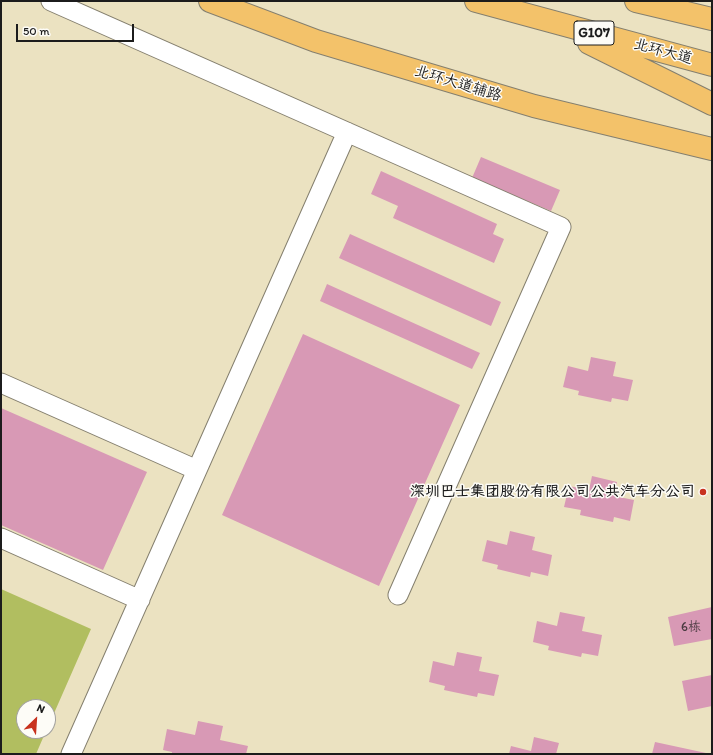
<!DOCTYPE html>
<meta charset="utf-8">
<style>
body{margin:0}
#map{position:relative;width:713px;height:755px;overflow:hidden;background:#ebe2c1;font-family:Itim,sans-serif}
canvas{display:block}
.frame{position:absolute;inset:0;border:2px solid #1c1c1c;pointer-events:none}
.north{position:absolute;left:16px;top:699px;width:40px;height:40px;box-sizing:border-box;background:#fdfcf7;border:1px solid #a3a29f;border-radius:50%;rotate:25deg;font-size:11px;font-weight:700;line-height:16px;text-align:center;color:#1c1c1c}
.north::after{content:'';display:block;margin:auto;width:14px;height:18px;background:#c8321e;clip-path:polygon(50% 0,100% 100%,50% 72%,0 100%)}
.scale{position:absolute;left:16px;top:24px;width:118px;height:18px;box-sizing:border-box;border:2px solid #1c1c1c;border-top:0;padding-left:5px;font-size:12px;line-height:14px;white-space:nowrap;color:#1c1c1c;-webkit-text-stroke:3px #fdfcf7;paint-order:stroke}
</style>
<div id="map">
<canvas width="713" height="755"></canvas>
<div class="frame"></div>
<div class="north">N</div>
<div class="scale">50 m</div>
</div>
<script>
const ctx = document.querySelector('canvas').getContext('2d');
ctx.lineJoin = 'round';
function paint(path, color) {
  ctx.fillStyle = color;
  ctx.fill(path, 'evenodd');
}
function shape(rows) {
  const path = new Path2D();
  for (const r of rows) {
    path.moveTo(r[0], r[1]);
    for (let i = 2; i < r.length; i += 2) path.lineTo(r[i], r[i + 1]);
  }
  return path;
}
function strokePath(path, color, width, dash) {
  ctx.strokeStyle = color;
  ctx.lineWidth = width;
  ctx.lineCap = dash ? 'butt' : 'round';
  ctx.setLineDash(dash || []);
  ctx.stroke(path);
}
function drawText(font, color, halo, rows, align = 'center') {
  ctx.font = font + ' Itim,"LXGW WenKai TC",sans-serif';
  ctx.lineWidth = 3;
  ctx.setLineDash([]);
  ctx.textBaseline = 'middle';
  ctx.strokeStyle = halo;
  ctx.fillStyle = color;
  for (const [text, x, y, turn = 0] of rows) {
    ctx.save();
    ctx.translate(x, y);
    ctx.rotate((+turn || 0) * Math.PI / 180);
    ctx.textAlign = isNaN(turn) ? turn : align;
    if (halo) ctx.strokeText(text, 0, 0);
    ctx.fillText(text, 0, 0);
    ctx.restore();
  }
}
const green = shape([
 [1,589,91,629,48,727,48,707,24,707,24,731,46,731,36,754,1,754]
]);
const building = shape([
 [481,157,560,190,551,211,472,178],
 [381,171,497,224,493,234,504,239,494,263,393,218,398,206,371,194],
 [350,234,501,302,491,326,339,258],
 [327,284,480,353,472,369,320,301],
 [303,334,460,405,379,586,222,515],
 [591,357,616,362,613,376,633,380,628,401,612,398,611,402,578,395,579,391,563,387,568,366,588,371],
 [1,408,147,472,103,570,1,525],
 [592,476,617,482,614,496,634,500,630,521,614,517,613,522,580,515,581,510,564,507,569,486,589,490],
 [510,531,535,537,532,550,552,555,548,576,531,572,530,577,497,569,498,565,482,561,487,540,507,545],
 [712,607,712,639,674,646,668,617],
 [560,612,585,617,582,631,602,635,598,656,582,653,581,657,548,650,549,646,533,642,537,621,557,626],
 [457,652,482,657,479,671,499,675,494,696,478,693,477,697,444,690,445,686,429,682,433,661,454,666],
 [712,675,712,706,688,711,682,681],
 [198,721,223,726,220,740,248,746,246,754,172,754,172,752,163,750,167,729,195,735],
 [534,737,559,743,556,754,509,754,511,746,531,751],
 [655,742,706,753,706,754,652,754]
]);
const minor = shape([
 [51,1,561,227,398,595],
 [1,383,197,470],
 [1,538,140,600],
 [71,754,347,132]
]);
const major = shape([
 [210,1,316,41,534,106,712,149]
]);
const highway = shape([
 [476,1,712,65],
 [636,1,712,19],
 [589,43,712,104]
]);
const markers = [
 [703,492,4,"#c8321e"]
];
const numberNames = [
 ["6栋",691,628]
];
const shields = [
 [594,33,40]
];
const shieldNames = [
 ["G107",594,33]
];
const streetNames = [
 ["北环大道",663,52,15],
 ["北环大道辅路",458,84,17]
];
const poiNames = [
 ["深圳巴士集团股份有限公司公共汽车分公司",695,492]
];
paint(green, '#b1be60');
paint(building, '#d899b5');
strokePath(minor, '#847f6e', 21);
strokePath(major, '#847f6e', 24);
strokePath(highway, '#847f6e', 24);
strokePath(minor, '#fff', 19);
strokePath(major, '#f3c26a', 22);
strokePath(highway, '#f3c26a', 22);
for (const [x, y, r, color] of markers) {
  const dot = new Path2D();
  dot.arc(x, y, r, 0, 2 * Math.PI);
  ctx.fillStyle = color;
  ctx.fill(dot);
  strokePath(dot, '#fdfcf7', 1.5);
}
drawText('13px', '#4b3b42', null, numberNames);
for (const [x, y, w] of shields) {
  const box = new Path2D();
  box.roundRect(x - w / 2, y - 12, w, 24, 3);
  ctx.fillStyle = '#fdfcf7';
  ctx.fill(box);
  strokePath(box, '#1c1c1c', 1);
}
drawText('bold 14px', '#1c1c1c', null, shieldNames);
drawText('15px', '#1c1c1c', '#fdfcf7', streetNames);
drawText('bold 15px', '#1c1c1c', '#fdfcf7', poiNames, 'right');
</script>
